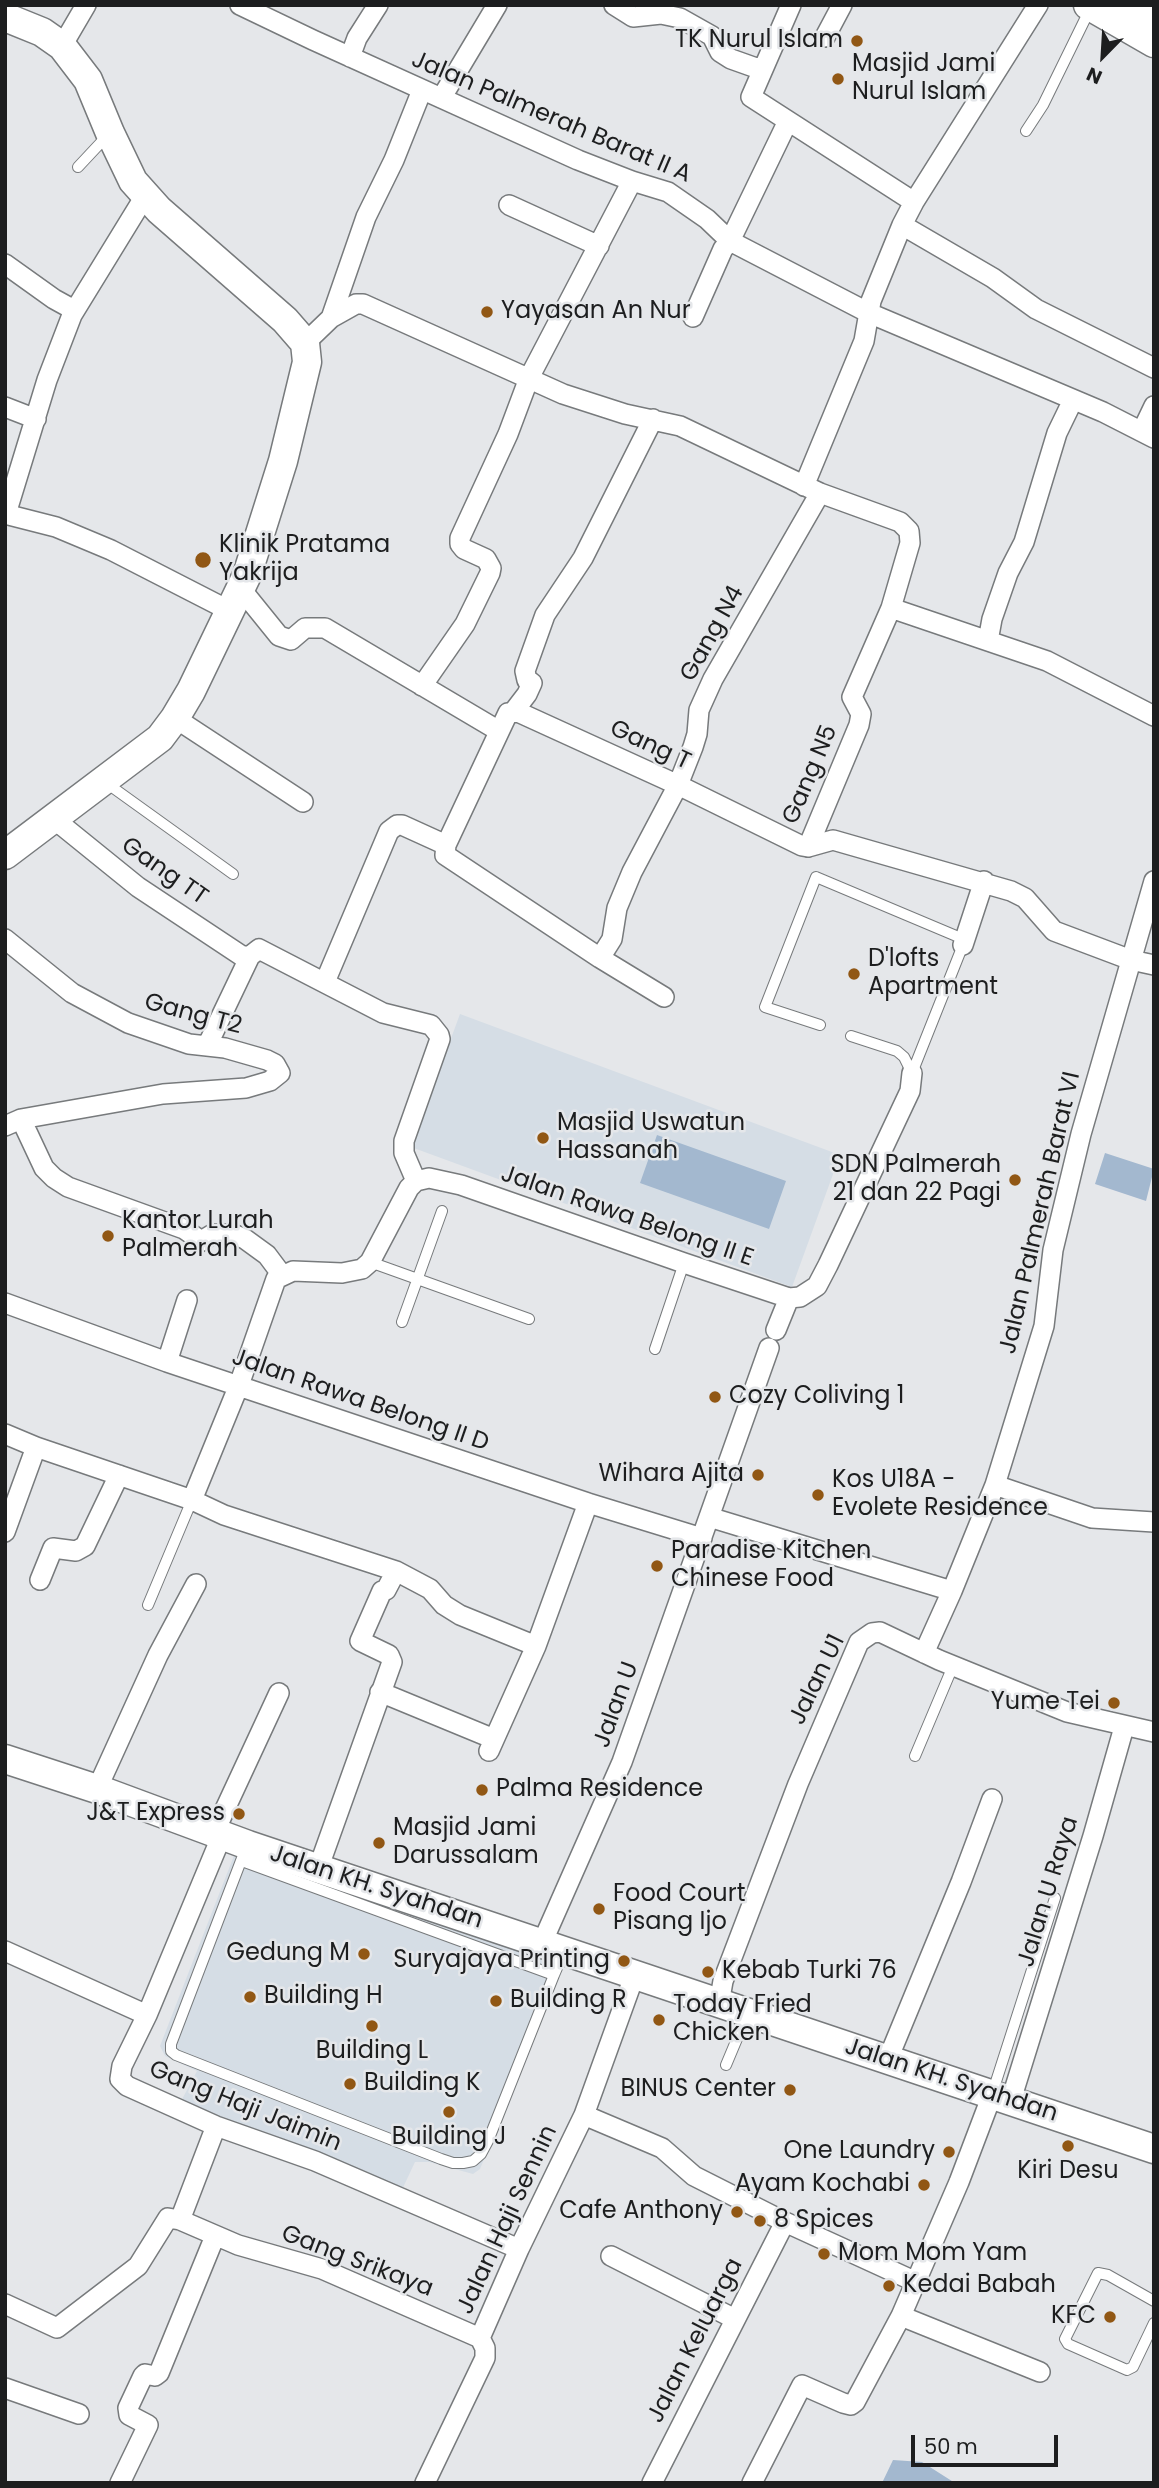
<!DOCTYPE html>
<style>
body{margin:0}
#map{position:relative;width:1159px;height:2488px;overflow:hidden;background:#e5e7ea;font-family:Poppins,sans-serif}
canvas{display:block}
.frame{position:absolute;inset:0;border:7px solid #1d1e1f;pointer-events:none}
.north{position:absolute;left:1068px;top:21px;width:70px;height:70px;-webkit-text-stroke:5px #e5e7ea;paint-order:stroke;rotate:204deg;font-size:19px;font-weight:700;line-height:28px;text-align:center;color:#1d1e1f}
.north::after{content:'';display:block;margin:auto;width:24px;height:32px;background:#1d1e1f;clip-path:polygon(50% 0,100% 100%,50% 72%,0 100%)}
.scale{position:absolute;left:911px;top:2435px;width:147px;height:32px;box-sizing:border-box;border:4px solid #1d1e1f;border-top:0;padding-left:9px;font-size:21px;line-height:24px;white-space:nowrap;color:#1d1e1f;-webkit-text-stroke:5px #e5e7ea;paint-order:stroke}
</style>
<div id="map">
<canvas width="1159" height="2488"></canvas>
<div class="frame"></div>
<div class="north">N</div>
<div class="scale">50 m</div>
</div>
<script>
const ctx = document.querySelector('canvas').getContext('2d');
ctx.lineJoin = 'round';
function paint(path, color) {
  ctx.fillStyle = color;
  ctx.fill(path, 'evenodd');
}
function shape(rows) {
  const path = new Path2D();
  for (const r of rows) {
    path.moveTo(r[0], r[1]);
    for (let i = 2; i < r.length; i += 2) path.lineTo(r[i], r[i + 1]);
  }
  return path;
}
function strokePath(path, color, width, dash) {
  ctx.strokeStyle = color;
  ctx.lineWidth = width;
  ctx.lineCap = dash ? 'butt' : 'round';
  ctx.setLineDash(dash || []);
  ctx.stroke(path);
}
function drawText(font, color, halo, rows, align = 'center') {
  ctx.font = font + ' Poppins,sans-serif';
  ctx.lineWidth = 5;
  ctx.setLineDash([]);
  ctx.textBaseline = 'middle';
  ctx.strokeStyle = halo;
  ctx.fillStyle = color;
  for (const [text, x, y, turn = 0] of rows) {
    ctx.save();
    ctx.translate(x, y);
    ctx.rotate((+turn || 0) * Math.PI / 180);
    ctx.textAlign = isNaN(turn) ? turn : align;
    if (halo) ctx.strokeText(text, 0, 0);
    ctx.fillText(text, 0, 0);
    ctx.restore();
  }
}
const built = shape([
 [460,1014,840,1155,792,1287,411,1147],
 [235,1853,564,1966,480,2169,473,2174,429,2162,415,2162,400,2194,179,2105,197,2071,165,2056,160,2046]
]);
const green = shape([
 [657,1135,786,1181,769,1229,640,1183],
 [1105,1153,1154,1169,1146,1201,1095,1184],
 [893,2460,922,2462,955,2483,882,2483]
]);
const lane = shape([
 [1026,131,1043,105,1091,7],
 [78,167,107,136],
 [105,782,233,874],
 [820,1025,765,1007,816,877,961,938,963,945,912,1073,904,1057,897,1051,851,1036],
 [370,1262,529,1319],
 [402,1322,442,1211],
 [655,1349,684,1263],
 [148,1605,192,1500],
 [915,1756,953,1666],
 [247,1845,171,2044,171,2051,176,2055,441,2159,453,2163,463,2163,473,2161,481,2154,488,2141,554,1975],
 [242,1861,554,1975,563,1954],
 [726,2065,747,2015],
 [992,2094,1055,1898],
 [1154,2301,1108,2275,1098,2273,1065,2339,1068,2344,1127,2370,1133,2367,1154,2323]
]);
const street = shape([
 [240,5,313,40,578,160,632,181,668,192,707,219,730,241,869,313,1103,412,1154,438],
 [614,5,633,17,661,14,680,18,712,36,720,52,731,59,762,70],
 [791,5,751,97,914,202],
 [825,37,842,5],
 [62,46,86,5],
 [350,57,357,38,378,5],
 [442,97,497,5],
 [509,205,599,246],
 [902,225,993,278,1036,309,1154,368],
 [5,264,54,299,74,310],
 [693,317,723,249,730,241,788,121],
 [331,318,366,217,394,160,422,90],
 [305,343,331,318,356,304,363,304,563,394,625,414,680,426,820,493,900,522,909,531,910,543,891,608,852,697,861,714,859,725,808,847],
 [5,407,36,419],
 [1142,431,1154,406],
 [804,486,864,341,871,301,902,225,914,202,1038,5],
 [5,514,56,527,111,550,230,611],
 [6,514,47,380,72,315,145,196],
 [241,589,279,636,291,640,305,628,325,628,499,731],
 [891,608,1047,661,1154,716],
 [988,641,992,619,1008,573,1024,542,1057,433,1073,400],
 [422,686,465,624,490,573,491,568,486,559,464,549,460,544,460,538,508,434,529,378,632,181],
 [514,711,527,694,532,683,527,680,525,671,545,615,583,558,653,419],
 [175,718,303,802],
 [54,819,138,887,242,956,250,956],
 [5,939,72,993,128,1023,189,1044,225,1048,267,1060,275,1064,280,1073,270,1081,246,1088,163,1094,21,1119,5,1126],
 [963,945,984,881],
 [600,958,612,939,617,908,632,872,678,785,693,747,697,734,699,710,713,679,820,493],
 [325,982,389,831,397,825,402,825,446,845],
 [664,997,600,958,445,855,446,845,508,713,518,712,678,785,802,846,808,847,833,840,1011,891,1025,898,1054,931,1131,960,1154,965],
 [207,1046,250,956,259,949,383,1013,431,1025,439,1035,440,1039,404,1141,404,1153,416,1181],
 [21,1119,44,1168,54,1178,68,1187,184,1229,197,1238,198,1243,213,1234,233,1234,245,1239,267,1255,282,1275],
 [416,1181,429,1178,461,1185,684,1263,789,1298,800,1297,817,1286,828,1265,910,1091,912,1073],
 [5,1303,167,1362,588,1503,702,1538],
 [776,1330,789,1298],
 [167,1362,187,1300],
 [5,1434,36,1447,192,1500,224,1515,396,1571,430,1589,444,1605,460,1615,536,1646],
 [995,1485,1092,1518,1154,1522],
 [192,1500,239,1385,276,1279,293,1271,342,1273,362,1269,370,1262,409,1188,416,1181],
 [709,1517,952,1591,995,1485,1044,1326,1053,1250,1081,1134,1154,881],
 [5,1532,36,1447],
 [40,1580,53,1548,76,1551,85,1546,119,1475],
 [924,1653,952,1591],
 [380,1692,494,1739],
 [489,1751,536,1646,588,1503],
 [97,1789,158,1655,196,1584],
 [214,1833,279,1693],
 [222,1835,147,2015,122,2066,120,2079,127,2086,216,2126,315,2161,519,2249],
 [318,1869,392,1662,389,1655,360,1641,382,1591,386,1590,396,1571],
 [542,1943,622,1762,769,1348],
 [5,1951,147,2015],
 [719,2004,723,1981,798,1784,859,1642,872,1633,880,1632,939,1660,1067,1712,1154,1732],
 [888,2059,961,1882,992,1799],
 [1011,2100,1093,1836,1124,1727],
 [584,2115,662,2148,694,2176,785,2222,916,2282],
 [216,2126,180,2220,238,2245,322,2269,480,2338],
 [611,2256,735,2319],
 [5,2304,57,2328,138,2266,168,2218,180,2220],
 [901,2316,1040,2372],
 [5,2388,79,2414],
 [120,2483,148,2425,129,2415,128,2408,143,2376,145,2374,155,2376,159,2373,215,2236],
 [425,2483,485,2358,485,2348,480,2338,519,2249,584,2115,635,1974],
 [652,2483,785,2222],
 [752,2483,802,2385,843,2403,851,2405,855,2402,901,2316,959,2182,992,2095]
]);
const secondary = shape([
 [1088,5,1154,43],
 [1130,5,1154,19],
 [5,17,42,32,62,46,88,80,110,133,133,181,159,210,285,320,305,343,307,362,283,461,247,575,191,691,175,718,160,738,5,855],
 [5,1759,97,1789,248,1845,1154,2149]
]);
const markers = [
 [857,41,7,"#915714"],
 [838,79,7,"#915714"],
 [487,312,7,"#915714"],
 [203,560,9,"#915714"],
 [854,974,7,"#915714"],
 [543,1138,7,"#915714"],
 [1015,1180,7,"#915714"],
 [108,1236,7,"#915714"],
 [715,1397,7,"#915714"],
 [758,1475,7,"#915714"],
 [818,1495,7,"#915714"],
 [657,1566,7,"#915714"],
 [1114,1703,7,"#915714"],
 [482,1790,7,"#915714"],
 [239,1814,7,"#915714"],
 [379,1843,7,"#915714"],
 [599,1909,7,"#915714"],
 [364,1954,7,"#915714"],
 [624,1961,7,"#915714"],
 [708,1972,7,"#915714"],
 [250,1997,7,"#915714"],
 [496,2001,7,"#915714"],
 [659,2020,7,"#915714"],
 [372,2026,7,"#915714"],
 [350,2084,7,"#915714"],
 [790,2090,7,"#915714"],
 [449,2112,7,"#915714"],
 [1068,2146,7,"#915714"],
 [949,2152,7,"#915714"],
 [924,2185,7,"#915714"],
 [737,2212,7,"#915714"],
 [760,2221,7,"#915714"],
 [824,2254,7,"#915714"],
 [889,2286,7,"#915714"],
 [1110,2317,7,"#915714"]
];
const poiNames = [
 ["TK Nurul Islam",843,41,"right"],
 ["Masjid Jami",852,65],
 ["Nurul Islam",852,93],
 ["Yayasan An Nur",501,312],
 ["Klinik Pratama",219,546],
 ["Yakrija",219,574],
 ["D'lofts",868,960],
 ["Apartment",868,988],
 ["Masjid Uswatun",557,1124],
 ["Hassanah",557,1152],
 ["SDN Palmerah",1001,1166,"right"],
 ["21 dan 22 Pagi",1001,1194,"right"],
 ["Kantor Lurah",122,1222],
 ["Palmerah",122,1250],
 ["Cozy Coliving 1",729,1397],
 ["Wihara Ajita",744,1475,"right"],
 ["Kos U18A -",832,1481],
 ["Evolete Residence",832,1509],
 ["Paradise Kitchen",671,1552],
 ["Chinese Food",671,1580],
 ["Yume Tei",1100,1703,"right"],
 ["Palma Residence",496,1790],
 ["J&T Express",225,1814,"right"],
 ["Masjid Jami",393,1829],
 ["Darussalam",393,1857],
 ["Food Court",613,1895],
 ["Pisang Ijo",613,1923],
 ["Gedung M",350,1954,"right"],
 ["Suryajaya Printing",610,1961,"right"],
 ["Kebab Turki 76",722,1972],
 ["Building H",264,1997],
 ["Building R",510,2001],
 ["Today Fried",673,2006],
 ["Chicken",673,2034],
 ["Building L",372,2052,"center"],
 ["Building K",364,2084],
 ["BINUS Center",776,2090,"right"],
 ["Building J",449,2138,"center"],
 ["One Laundry",935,2152,"right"],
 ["Kiri Desu",1068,2172,"center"],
 ["Ayam Kochabi",910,2185,"right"],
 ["Cafe Anthony",723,2212,"right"],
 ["8 Spices",774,2221],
 ["Mom Mom Yam",838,2254],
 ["Kedai Babah",903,2286],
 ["KFC",1096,2317,"right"]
];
const streetNames = [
 ["Jalan Palmerah Barat II A",551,118,23],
 ["Gang N4",713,634,-61],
 ["Gang T",650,746,25],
 ["Gang N5",811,775,-67],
 ["Gang TT",164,872,35],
 ["Gang T2",193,1015,15],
 ["Jalan Palmerah Barat VI",1041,1213,-77],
 ["Jalan Rawa Belong II E",627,1217,19],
 ["Jalan Rawa Belong II D",360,1401,19],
 ["Jalan U1",818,1680,-64],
 ["Jalan U",617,1705,-70],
 ["Jalan KH. Syahdan",376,1888,18],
 ["Jalan U Raya",1049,1892,-73],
 ["Jalan KH. Syahdan",951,2081,18],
 ["Gang Haji Jaimin",245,2107,22],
 ["Jalan Haji Sennin",508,2220,-65],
 ["Gang Srikaya",357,2262,21],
 ["Jalan Keluarga",696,2341,-63]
];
paint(built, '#d5dde5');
paint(green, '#a3b8cf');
strokePath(lane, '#777a7c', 12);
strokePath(street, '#777a7c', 22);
strokePath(secondary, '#777a7c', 31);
strokePath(lane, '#fff', 10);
strokePath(street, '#fff', 19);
strokePath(secondary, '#fff', 28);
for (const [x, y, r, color] of markers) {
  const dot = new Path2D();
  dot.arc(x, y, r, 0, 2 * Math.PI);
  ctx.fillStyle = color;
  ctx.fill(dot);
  strokePath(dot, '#e5e7ea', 2.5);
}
drawText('24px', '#1d1e1f', '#e5e7ea', poiNames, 'left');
drawText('24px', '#1d1e1f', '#e5e7ea', streetNames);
</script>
